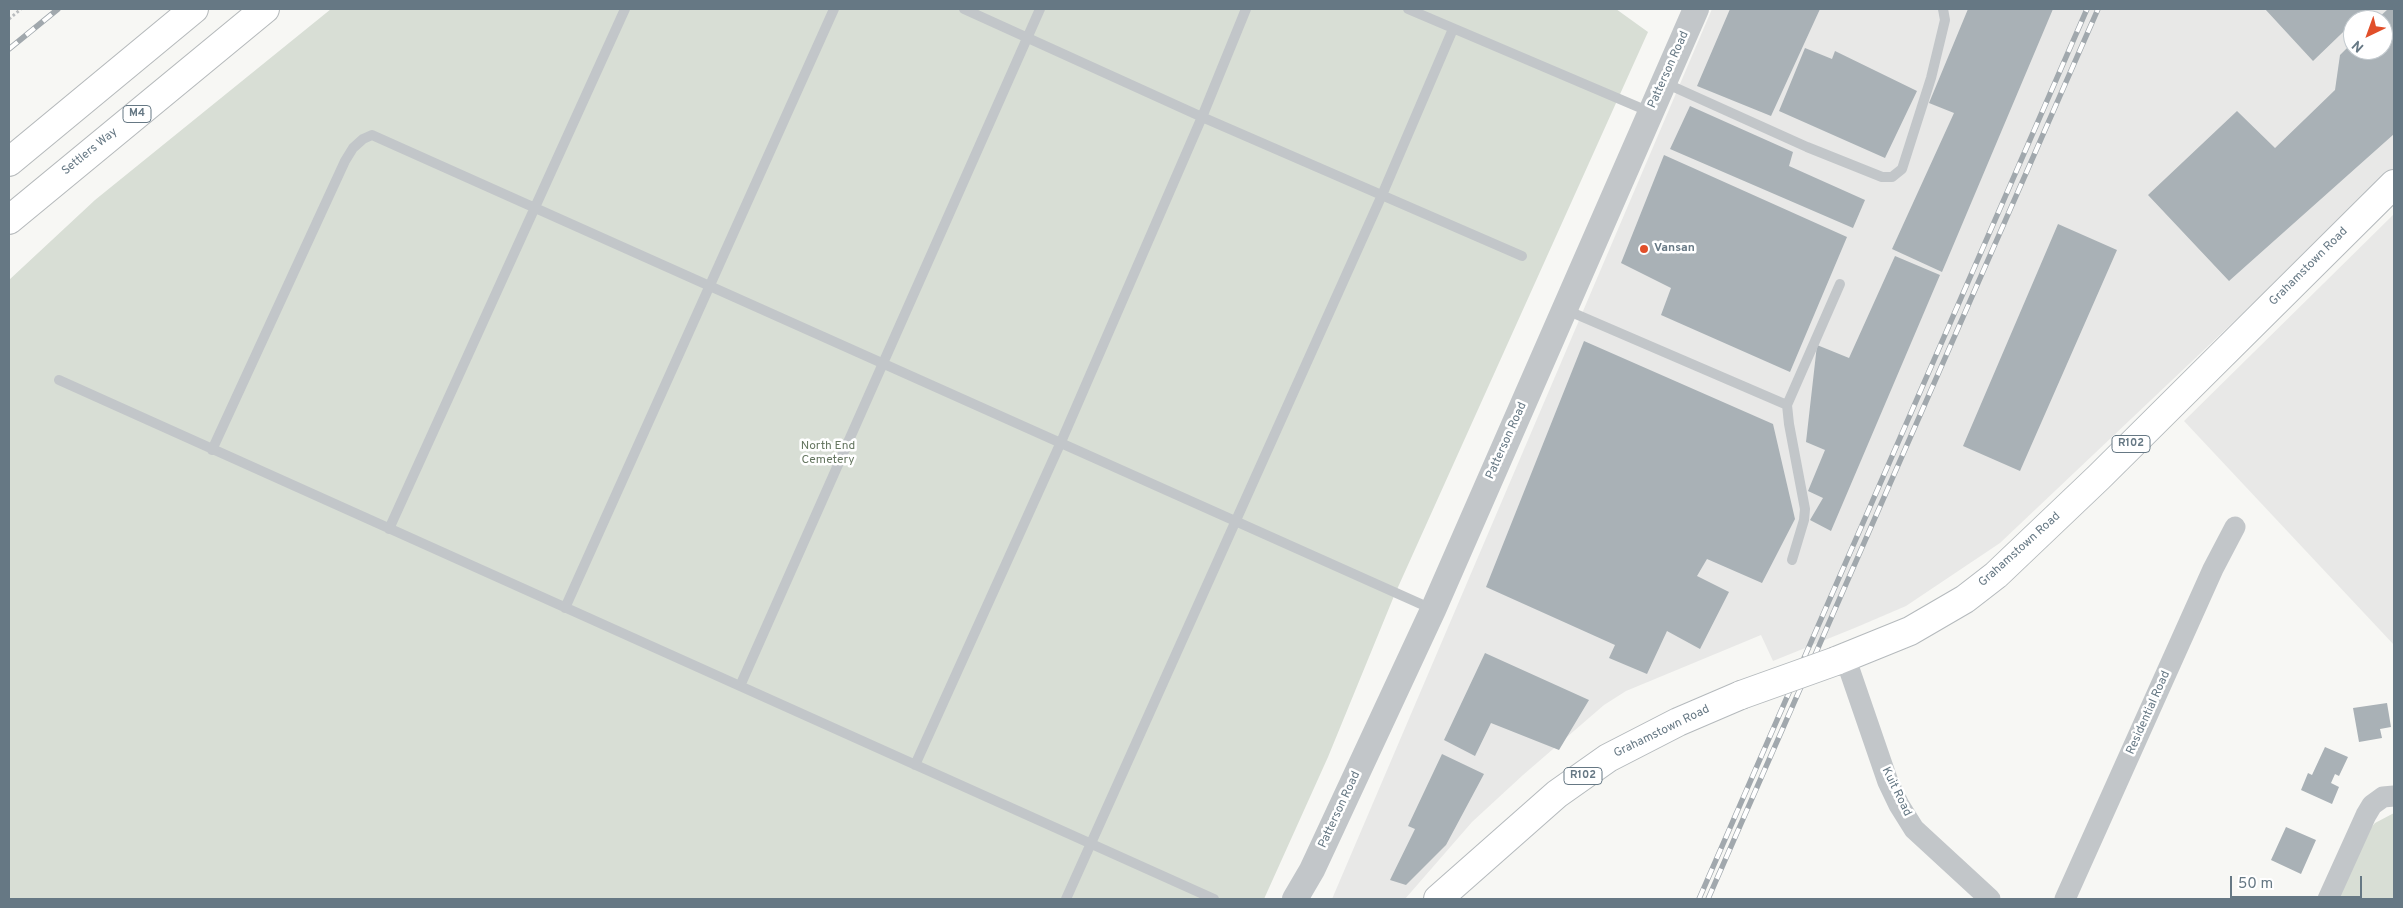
<!DOCTYPE html>
<style>
body{margin:0}
#map{position:relative;width:2403px;height:908px;overflow:hidden;background:#f7f7f4;font-family:Overpass,sans-serif}
canvas{display:block}
.frame{position:absolute;inset:0;border:10px solid #667884;pointer-events:none}
.north{position:absolute;left:2343px;top:10px;width:50px;height:50px;box-sizing:border-box;background:#fff;border:1px solid #c2c9ce;border-radius:50%;rotate:222deg;font-size:14px;font-weight:700;line-height:20px;text-align:center;color:#667884}
.north::after{content:'';display:block;margin:auto;width:18px;height:22px;background:#e14f2a;clip-path:polygon(50% 0,100% 100%,50% 72%,0 100%)}
.scale{position:absolute;left:2230px;top:876px;width:132px;height:22px;box-sizing:border-box;border:2px solid #667884;border-top:0;padding-left:6px;font-size:15px;line-height:18px;white-space:nowrap;color:#667884;-webkit-text-stroke:4px #fff;paint-order:stroke}
</style>
<div id="map">
<canvas width="2403" height="908"></canvas>
<div class="frame"></div>
<div class="north">N</div>
<div class="scale">50 m</div>
</div>
<script>
const ctx = document.querySelector('canvas').getContext('2d');
ctx.lineJoin = 'round';
function paint(path, color) {
  ctx.fillStyle = color;
  ctx.fill(path, 'evenodd');
}
function shape(rows) {
  const path = new Path2D();
  for (const r of rows) {
    path.moveTo(r[0], r[1]);
    for (let i = 2; i < r.length; i += 2) path.lineTo(r[i], r[i + 1]);
  }
  return path;
}
function strokePath(path, color, width, dash) {
  ctx.strokeStyle = color;
  ctx.lineWidth = width;
  ctx.lineCap = dash ? 'butt' : 'round';
  ctx.setLineDash(dash || []);
  ctx.stroke(path);
}
function drawText(font, color, halo, rows, align = 'center') {
  ctx.font = font + ' Overpass,sans-serif';
  ctx.lineWidth = 5;
  ctx.setLineDash([]);
  ctx.textBaseline = 'middle';
  ctx.strokeStyle = halo;
  ctx.fillStyle = color;
  for (const [text, x, y, turn = 0] of rows) {
    ctx.save();
    ctx.translate(x, y);
    ctx.rotate((+turn || 0) * Math.PI / 180);
    ctx.textAlign = isNaN(turn) ? turn : align;
    if (halo) ctx.strokeText(text, 0, 0);
    ctx.fillText(text, 0, 0);
    ctx.restore();
  }
}
const built = shape([
 [1712,9,2394,9,2394,170,2000,543,1906,606,1857,627,1773,661,1761,635,1626,691,1604,705,1523,775,1472,822,1405,899,1332,899],
 [2353,20,2383,20,2383,50,2353,50],
 [2394,214,2394,645,2184,421]
]);
const green = shape([
 [331,9,1616,9,1648,32,1394,596,1328,757,1264,899,9,899,9,280,95,200],
 [2394,813,2394,899,2335,899,2364,836,2375,823]
]);
const building = shape([
 [1730,9,1820,9,1771,116,1697,86],
 [1968,9,2053,9,1942,272,1892,249,1954,113,1929,103],
 [2265,9,2367,9,2313,61],
 [2388,9,2394,9,2394,134,2229,281,2148,195,2237,111,2275,148,2335,90,2340,55,2353,42,2353,50,2383,50,2383,20,2376,20],
 [1805,48,1832,59,1835,51,1917,91,1885,158,1779,111],
 [1690,106,1793,152,1789,166,1865,200,1853,228,1670,149],
 [1664,155,1847,237,1790,372,1661,315,1671,288,1621,263],
 [2058,224,2117,250,2020,471,1963,446],
 [1895,256,1940,275,1831,531,1810,520,1823,498,1808,491,1825,450,1806,442,1817,345,1849,358],
 [1584,341,1773,424,1795,519,1762,583,1707,559,1697,576,1729,592,1700,649,1667,631,1647,674,1609,658,1615,645,1486,587],
 [1485,653,1589,700,1559,750,1491,723,1475,756,1444,740],
 [2387,703,2391,727,2380,729,2382,738,2359,742,2353,708],
 [2325,747,2348,757,2339,776,2335,774,2331,783,2339,787,2332,804,2301,790,2308,773,2312,775],
 [1442,754,1484,774,1446,845,1406,885,1390,880,1415,829,1408,826],
 [2286,827,2316,840,2301,874,2271,860]
]);
const path = shape([
 [9,19,21,9]
]);
const service = shape([
 [964,9,1202,117,1522,256],
 [1408,9,1650,112],
 [1665,83,1807,147,1882,177,1892,177,1902,169,1931,78,1945,20,1943,9],
 [1564,309,1787,405,1789,424,1805,509,1804,520,1792,560],
 [59,380,1214,899],
 [1787,405,1840,284],
 [212,450,345,161,353,148,363,139,372,135,1432,609],
 [389,529,625,9],
 [565,608,834,9],
 [740,686,1040,9],
 [915,765,1061,442,1202,117,1246,9],
 [1066,899,1382,195,1453,29]
]);
const minor = shape([
 [1845,657,1888,782,1899,805,1914,829,1990,899],
 [2065,899,2213,569,2235,527],
 [2328,899,2366,815,2372,805,2383,797,2394,796]
]);
const tertiary = shape([
 [1295,899,1312,870,1433,610,1696,9]
]);
const primary = shape([
 [1836,661,1910,631,1965,599,1996,575,2099,477,2394,184],
 [1438,899,1557,794,1608,758,1678,722,1741,695]
]);
const motorway = shape([
 [9,162,194,9],
 [9,220,265,9]
]);
const rail = shape([
 [9,49,58,9],
 [1699,899,2087,9],
 [1708,899,2098,9]
]);
const primaryBridge = shape([
 [1741,695,1836,661]
]);
const markers = [
 [1644,249,5,"#e14f2a"]
];
const shields = [
 [137,114,28],
 [2131,444,38],
 [1583,776,38]
];
const shieldNames = [
 ["M4",137,114],
 ["R102",2131,444],
 ["R102",1583,776]
];
const streetNames = [
 ["Patterson Road",1669,70,-66],
 ["Settlers Way",90,152,-39],
 ["Grahamstown Road",2309,267,-45],
 ["Patterson Road",1507,441,-66],
 ["Grahamstown Road",2020,550,-42],
 ["Residential Road",2149,713,-66],
 ["Grahamstown Road",1662,732,-26],
 ["Kuit Road",1896,792,64],
 ["Patterson Road",1340,810,-65]
];
const poiNames = [
 ["Vansan",1654,249]
];
const parkNames = [
 ["North End",828,447],
 ["Cemetery",828,461]
];
paint(built, '#e8e8e7');
paint(green, '#d8ded5');
paint(building, '#a9b1b6');
strokePath(primary, '#b5babd', 30);
strokePath(motorway, '#b5b9bb', 30);
strokePath(path, '#babdbf', 3, [2.5, 2.5]);
strokePath(service, '#c2c6c9', 10);
strokePath(minor, '#c2c6c9', 21);
strokePath(tertiary, '#c2c6c9', 26);
strokePath(primary, '#fff', 28);
strokePath(motorway, '#fff', 28);
strokePath(rail, '#a1a8ad', 5.5);
strokePath(rail, '#fff', 4, [11]);
strokePath(primaryBridge, '#b5babd', 30, []);
strokePath(primaryBridge, '#fff', 28);
for (const [x, y, r, color] of markers) {
  const dot = new Path2D();
  dot.arc(x, y, r, 0, 2 * Math.PI);
  ctx.fillStyle = color;
  ctx.fill(dot);
  strokePath(dot, '#fff', 2);
}
for (const [x, y, w] of shields) {
  const box = new Path2D();
  box.roundRect(x - w / 2, y - 8.5, w, 17, 4);
  ctx.fillStyle = '#fff';
  ctx.fill(box);
  strokePath(box, '#667884', 1);
}
drawText('bold 11px', '#667884', null, shieldNames);
drawText('12px', '#667884', '#fff', streetNames);
drawText('bold 12px', '#667884', '#fff', poiNames, 'left');
drawText('12px', '#667761', '#fff', parkNames);
</script>
